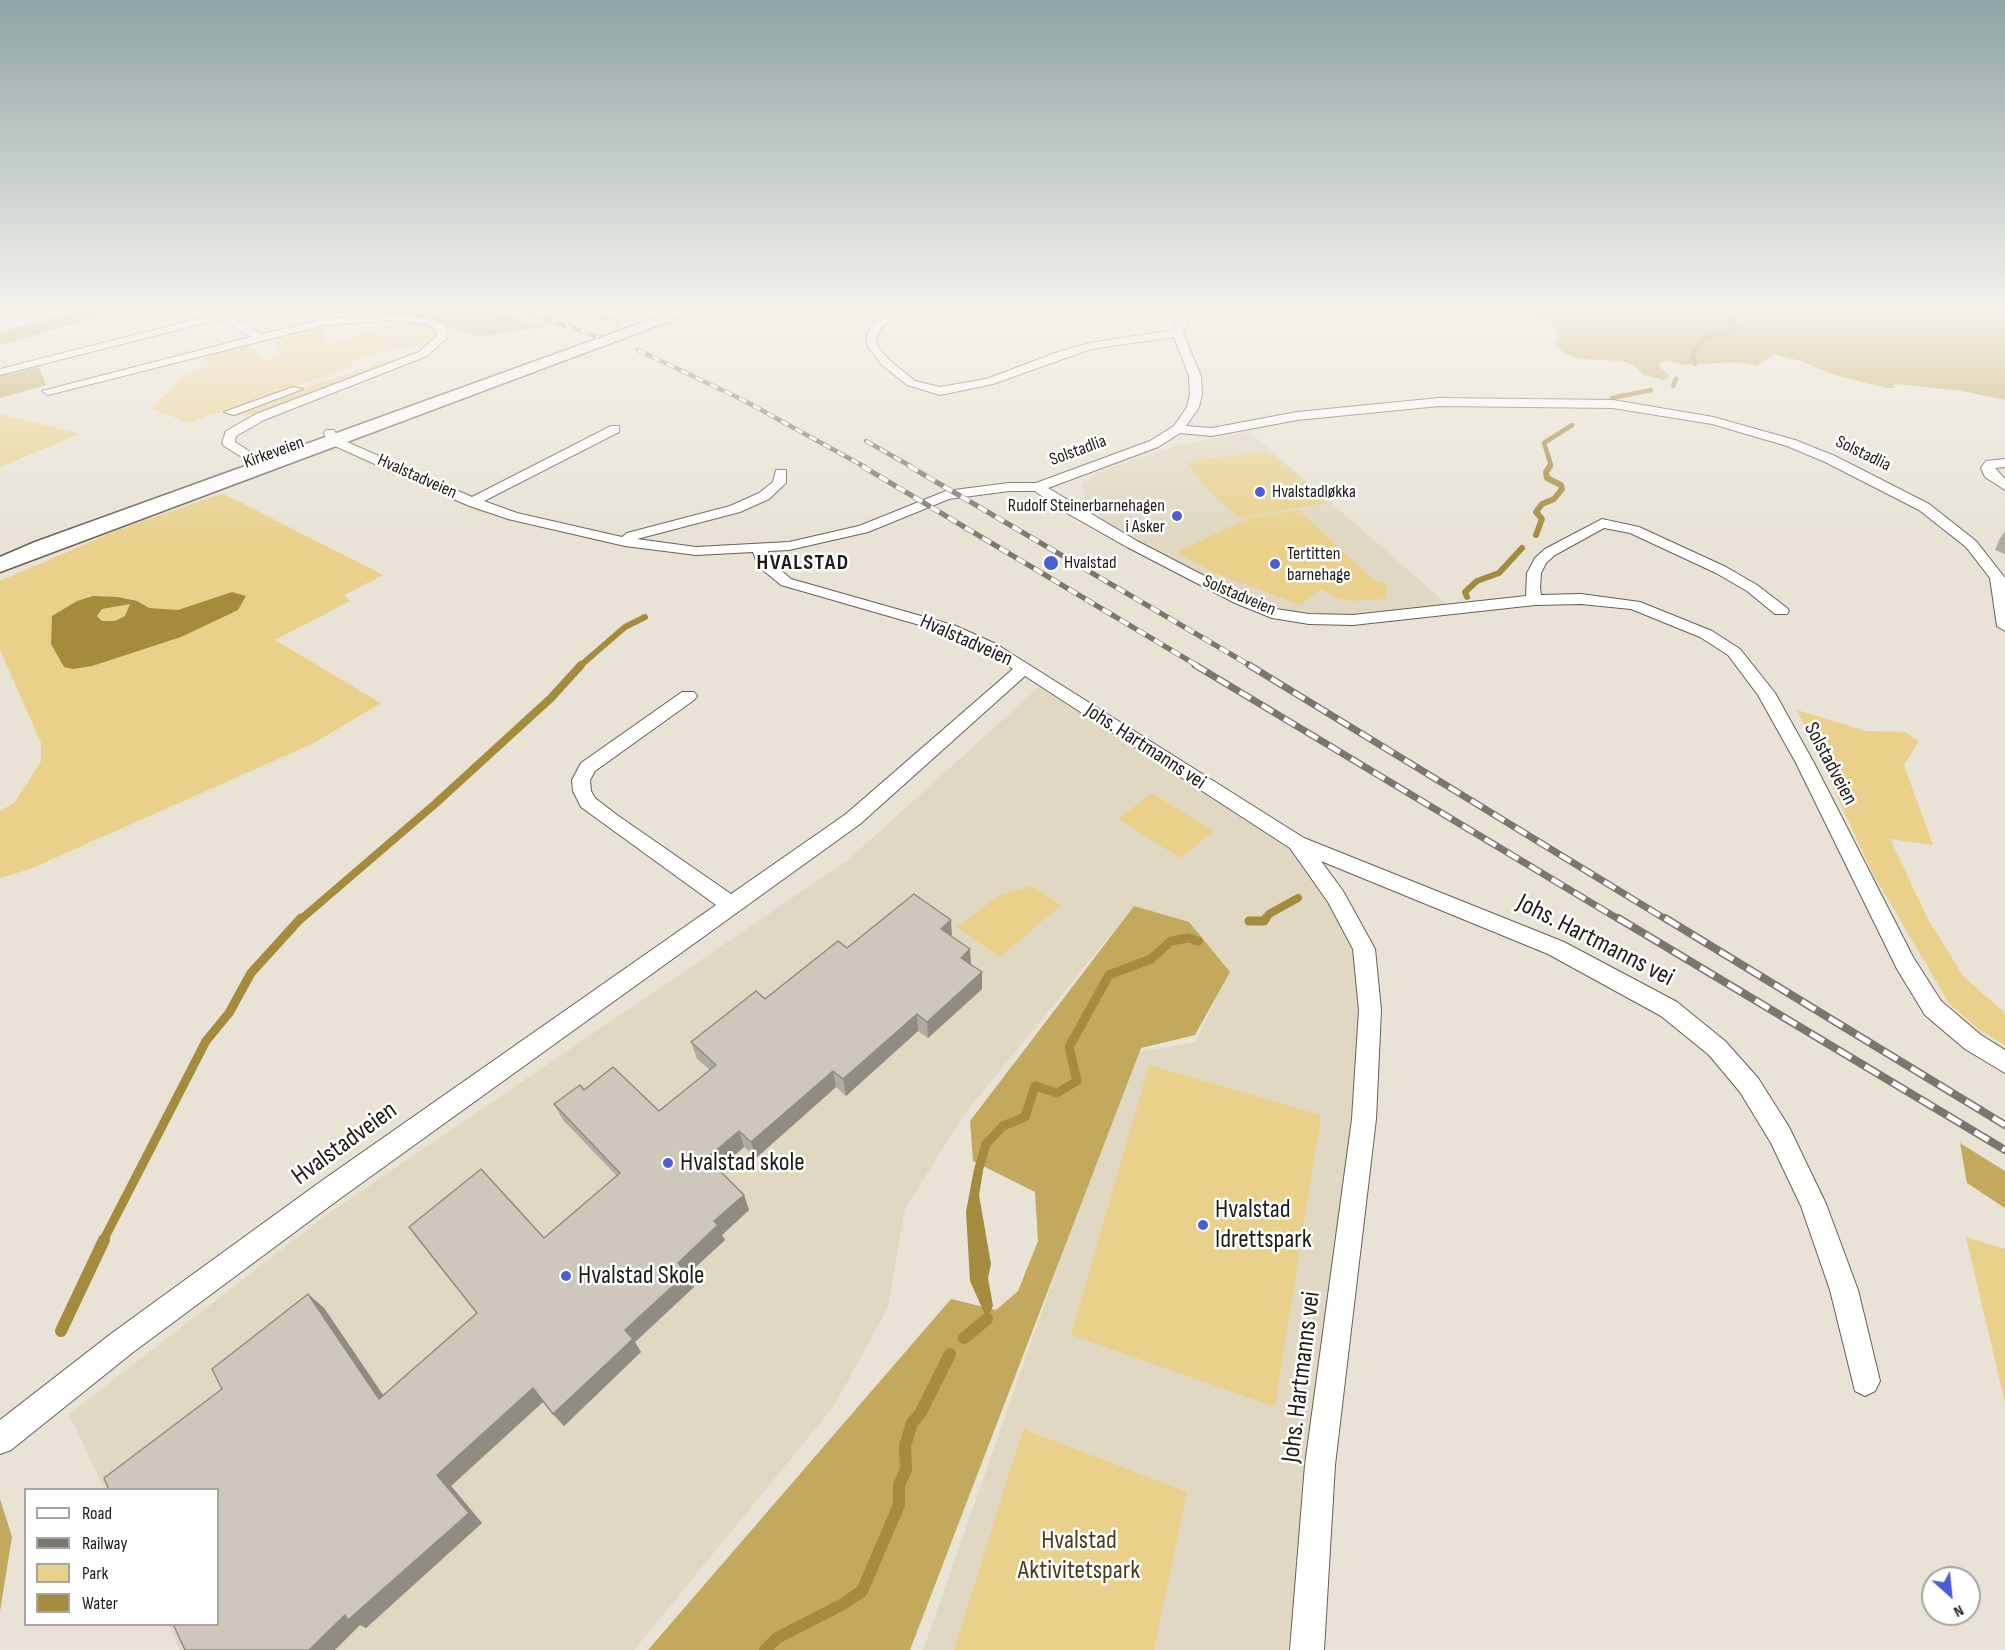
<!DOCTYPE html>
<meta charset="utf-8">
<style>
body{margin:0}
#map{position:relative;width:2005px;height:1650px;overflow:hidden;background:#e8e3d4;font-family:"Sofia Sans Condensed",sans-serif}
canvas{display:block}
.legend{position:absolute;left:24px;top:1488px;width:195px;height:138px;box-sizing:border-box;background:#fff;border:2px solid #a5a5a2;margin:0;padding:8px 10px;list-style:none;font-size:18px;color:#1f1d17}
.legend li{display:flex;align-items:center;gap:12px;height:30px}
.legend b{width:30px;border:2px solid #a5a5a2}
.north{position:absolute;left:1921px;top:1566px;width:60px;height:60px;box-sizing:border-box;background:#fff;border:2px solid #a5a5a2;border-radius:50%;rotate:153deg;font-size:16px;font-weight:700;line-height:24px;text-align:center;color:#1f1d17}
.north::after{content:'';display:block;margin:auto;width:21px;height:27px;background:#495fd3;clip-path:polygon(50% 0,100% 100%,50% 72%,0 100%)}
</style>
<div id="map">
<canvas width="2005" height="1650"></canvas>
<ul class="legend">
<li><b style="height:8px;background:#fff"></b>Road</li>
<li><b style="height:8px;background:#7b776d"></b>Railway</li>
<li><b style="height:16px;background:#e9d18c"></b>Park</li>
<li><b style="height:16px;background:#a58b3e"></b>Water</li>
</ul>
<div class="north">N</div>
</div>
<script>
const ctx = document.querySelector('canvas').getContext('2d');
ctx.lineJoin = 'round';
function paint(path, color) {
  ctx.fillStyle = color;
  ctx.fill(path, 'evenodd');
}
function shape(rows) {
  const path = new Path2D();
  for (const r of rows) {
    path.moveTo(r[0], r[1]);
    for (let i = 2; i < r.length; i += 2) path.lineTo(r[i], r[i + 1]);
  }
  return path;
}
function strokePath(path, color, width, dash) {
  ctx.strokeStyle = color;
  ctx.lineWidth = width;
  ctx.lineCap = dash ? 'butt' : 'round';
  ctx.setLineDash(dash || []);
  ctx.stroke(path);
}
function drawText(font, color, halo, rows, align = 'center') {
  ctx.font = font + ' "Sofia Sans Condensed",sans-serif';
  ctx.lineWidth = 5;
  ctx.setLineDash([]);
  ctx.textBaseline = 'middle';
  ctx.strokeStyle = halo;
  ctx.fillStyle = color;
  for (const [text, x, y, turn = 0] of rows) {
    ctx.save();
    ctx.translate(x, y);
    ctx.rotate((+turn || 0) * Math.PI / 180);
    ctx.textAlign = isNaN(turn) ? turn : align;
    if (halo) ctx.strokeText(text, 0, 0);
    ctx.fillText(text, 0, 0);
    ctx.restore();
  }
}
const built = shape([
 [1250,432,1448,605,1367,614,1330,615,1284,610,1243,595,1108,525,1085,499,1082,483,1101,471,1178,445],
 [1039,687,1292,850,1343,922,1371,1006,1288,1650,923,1650,1133,1053,1196,1042,1229,972,1189,922,1134,906,963,1116,905,1209,888,1307,834,1406,634,1650,180,1650,168,1625,218,1624,218,1490,104,1489,69,1414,329,1213,848,860]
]);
const green = shape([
 [305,310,360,310,360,311,291,323,289,316],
 [388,319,429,324,436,328,438,335,428,345,397,349,350,362,354,366,188,423,151,408,182,378,210,364,204,354,237,345,253,347,266,360,280,356,273,338,327,323,350,322,322,327,328,346,394,323,379,321],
 [422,350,255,415,225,416,312,385],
 [0,414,80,434,0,467],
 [329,447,480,510,489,516,338,451,317,452],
 [1254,453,1274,454,1327,503,1240,518,1208,490,1188,465,1191,461],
 [222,493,383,575,344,595,350,601,275,640,381,703,314,743,30,869,0,878,0,811,14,803,41,761,41,743,0,650,0,581,118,530],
 [1299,510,1373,580,1387,584,1386,599,1352,601,1339,599,1321,589,1300,605,1212,572,1177,552,1251,517],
 [1797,710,1866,731,1905,732,1919,742,1904,765,1933,845,1890,839,1928,919,1963,976,2005,1013,2005,1045,1981,1031,1950,1005,1872,872],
 [1152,793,1213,831,1180,858,1118,819],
 [1032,886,1061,905,1000,957,957,927,1000,895],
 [1149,1065,1321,1115,1275,1407,1071,1335],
 [1966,1237,2005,1249,2005,1403],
 [1023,1429,1187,1492,1154,1650,954,1650]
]);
const forest = shape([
 [83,310,124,310,0,345,0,332],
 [374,310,493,310,543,327,478,337,421,318,388,315],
 [1520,310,2005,310,2005,400,1962,391,1896,384,1893,385,1895,388,1887,388,1834,375,1801,361,1774,354,1757,366,1735,362,1685,365,1666,360,1658,365,1670,376,1664,380,1644,375,1633,365,1622,361,1579,359,1563,352,1555,344,1558,335,1553,324],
 [39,367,46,385,0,398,0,376],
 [1134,906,1189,922,1230,972,1195,1035,1141,1048,910,1650,648,1650,951,1299,996,1310,1018,1291,1038,1241,1035,1192,973,1161,970,1121],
 [1960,1143,2005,1171,2005,1208,1967,1183],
 [0,1499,12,1537,0,1611]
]);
const water = shape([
 [232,592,246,596,238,610,181,637,92,666,73,669,64,667,51,644,52,616,77,601,93,596,118,597,137,601,149,608,178,610],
 [130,604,125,616,115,621,102,621,97,616,102,609],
 [979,1168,983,1171,979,1195,991,1264,988,1278,993,1306,987,1319,970,1281,966,1212,974,1169]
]);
const streamFar4 = shape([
 [1695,364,1693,355,1702,339,1741,327,1729,320,1730,310],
 [1673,386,1676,379],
 [1612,398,1651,390],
 [1549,467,1551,465,1544,443,1572,425]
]);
const streamFar3 = shape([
 [1536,535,1542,519,1536,512,1542,504,1554,499,1562,489,1561,485,1547,478,1546,472,1550,466],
 [1467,597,1465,592,1477,581,1499,573,1522,548],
 [580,666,625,627,645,617]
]);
const streamFar2 = shape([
 [300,920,435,804,551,698,581,665],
 [1265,920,1269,914,1298,898]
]);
const streamFar1 = shape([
 [1249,921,1264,921,1266,918],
 [979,1168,986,1144,1003,1126,1025,1117,1035,1086,1057,1093,1077,1081,1069,1047,1109,975,1151,959,1171,941,1188,938,1198,941],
 [103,1241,206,1041,229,1013,251,973,301,918]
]);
const stream = shape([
 [61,1331,104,1240],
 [964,1338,987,1319],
 [765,1650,777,1638,843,1604,862,1591,899,1505,899,1485,906,1470,905,1446,912,1423,920,1414,950,1354]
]);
const minor = shape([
 [669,310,663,314,672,318,672,322,664,322,653,316,656,310,669,310],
 [888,310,899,310,881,328,876,338,878,347,889,360,915,381,940,387,986,379,1058,352,1090,343,1174,330,1181,311,1193,310,1183,333,1201,376,1202,394,1199,407,1186,426,1212,428,1297,412,1439,398,1613,400,1713,417,1795,440,1835,456,1929,504,1976,541,2005,578,2005,631,1997,626,1990,578,1966,547,1919,510,1825,462,1787,446,1712,424,1613,408,1439,406,1297,420,1212,436,1180,433,1158,447,1048,488,1137,541,1245,597,1276,609,1309,614,1353,615,1526,596,1527,573,1535,558,1545,549,1602,519,1639,527,1726,567,1757,585,1787,608,1789,611,1787,614,1775,614,1747,591,1716,573,1630,533,1604,528,1555,555,1546,563,1541,573,1540,588,1541,595,1581,594,1640,602,1712,631,1740,649,1775,693,1814,763,1913,957,1941,1001,1981,1035,2005,1050,2005,1073,1965,1049,1925,1015,1897,969,1796,763,1758,695,1728,655,1700,637,1631,609,1581,604,1535,605,1353,625,1309,624,1272,618,1235,603,1127,547,1058,508,1035,491,1009,491,949,499,868,532,789,550,768,551,770,561,791,579,956,626,996,644,1304,838,1564,942,1677,1002,1725,1041,1758,1078,1789,1127,1826,1204,1858,1290,1880,1381,1875,1391,1865,1396,1855,1391,1830,1290,1801,1206,1771,1143,1740,1092,1709,1055,1661,1016,1548,954,1321,861,1343,891,1375,949,1381,1010,1376,1119,1335,1465,1324,1650,1290,1650,1305,1465,1352,1119,1359,1010,1353,949,1328,902,1290,848,1025,676,860,824,338,1200,132,1353,11,1450,0,1454,0,1420,112,1333,320,1182,716,905,581,807,573,791,572,780,581,763,682,692,694,692,697,696,694,700,595,771,590,780,591,791,595,798,617,815,731,894,846,814,1013,669,984,650,944,632,781,585,758,566,753,552,696,555,625,546,508,519,467,505,328,443,324,433,326,430,334,430,338,438,472,497,611,426,619,426,619,432,484,501,517,513,622,537,627,533,730,506,759,493,773,482,776,470,786,470,786,483,769,499,740,512,637,539,696,547,789,542,859,526,946,491,1009,483,1036,483,1150,441,1174,426,1187,407,1190,394,1189,376,1174,337,1091,349,993,384,940,395,907,385,881,364,868,347,866,338,871,327,888,310],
 [217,314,230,316,262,334,325,319,396,314,435,320,444,325,448,337,427,356,264,420,236,436,235,442,266,462,266,468,261,469,224,446,222,443,226,431,256,414,419,352,437,336,435,329,428,325,396,320,325,325,48,395,42,391,251,337,223,321,217,320,0,375,0,369,217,314],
 [293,387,303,389,234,415,224,412,293,387],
 [2005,459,2005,467,1995,468,2005,479,2005,490,1985,477,1981,468,1986,461,2005,459]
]);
const secondary = shape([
 [677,310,699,310,0,572,0,557,35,542,677,310]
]);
const railFar3 = shape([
 [520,310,599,337],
 [579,310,618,322],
 [638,350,743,400,865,467],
 [866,441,912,467]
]);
const railFar2 = shape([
 [862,466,1198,666],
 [909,466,1251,666]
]);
const railFar1 = shape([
 [1195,665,1620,920],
 [1249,665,1667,920]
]);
const rail = shape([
 [1618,918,2005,1150],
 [1665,918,2005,1125]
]);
const wall = shape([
 [2005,531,2005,554,1995,550,1999,540],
 [952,936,971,965,982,989,928,1038,918,1031,846,1096,836,1087,756,1158,744,1147,718,1169,744,1195,749,1210,722,1235,725,1240,688,1274,694,1287,635,1342,641,1352,564,1426,543,1402,451,1486,482,1523,366,1628,360,1625,222,1389,308,1294,324,1308,383,1395,477,1313,544,1238,617,1176,563,1120,554,1104,584,1090,659,1111,710,1070,697,1059,691,1042,765,999,847,948]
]);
const shadedWall = shape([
 [951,920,952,937,941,929],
 [970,949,971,966,961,958],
 [982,972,982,989,928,1038,927,1022],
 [917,1014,918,1031,846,1096,843,1079],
 [833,1071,836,1087,756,1158,751,1142],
 [739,1131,744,1147,713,1174,707,1158],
 [744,1195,749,1210,722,1235,725,1240,688,1274,694,1287,635,1342,641,1352,564,1426,553,1414,625,1330,678,1263,714,1221],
 [308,1294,324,1308,394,1411,379,1399],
 [533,1388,544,1401,451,1486,482,1523,366,1628,360,1625,335,1650,309,1650,437,1475]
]);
const building = shape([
 [914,894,951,920,941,929,970,949,961,958,982,972,927,1022,917,1014,843,1079,833,1071,751,1142,739,1131,707,1158,744,1195,714,1221,718,1225,678,1263,687,1273,625,1330,633,1339,553,1414,533,1388,437,1475,469,1513,348,1620,345,1615,309,1650,185,1650,173,1624,218,1624,218,1490,109,1490,104,1478,222,1389,212,1369,308,1294,379,1399,477,1313,409,1227,481,1169,544,1238,620,1173,554,1104,580,1085,584,1090,613,1067,659,1111,716,1065,691,1042,756,991,765,999,838,941,847,948,914,894]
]);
const markers = [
 [1260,492,6,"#495fd3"],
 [1177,516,6,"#495fd3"],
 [1051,563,8,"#495fd3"],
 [1275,564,6,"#495fd3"],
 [668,1163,6,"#495fd3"],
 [1203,1225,6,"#495fd3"],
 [566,1276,6,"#495fd3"]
];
const farStreetnames = [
 ["Solstadlia",1078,451,-20],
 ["Kirkeveien",274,453,-20],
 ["Solstadlia",1863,454,26],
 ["Hvalstadveien",417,477,24],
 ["Solstadveien",1239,596,23]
];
const farPoinames = [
 ["Hvalstadløkka",1272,492],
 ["Rudolf Steinerbarnehagen",1165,506,"right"],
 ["i Asker",1165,527,"right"],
 ["Tertitten",1287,554],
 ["barnehage",1287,575],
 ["Hvalstad",1064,563]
];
const streetNames = [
 ["Hvalstadveien",966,641,24],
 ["Johs. Hartmanns vei",1145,747,33],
 ["Solstadveien",1830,764,62]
];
const farDistrictnames = [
 ["HVALSTAD",803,563]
];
const nearStreetnames = [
 ["Johs. Hartmanns vei",1595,941,27],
 ["Hvalstadveien",345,1144,-36],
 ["Johs. Hartmanns vei",1302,1377,-83]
];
const nearPoinames = [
 ["Hvalstad skole",680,1163],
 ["Hvalstad",1215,1210],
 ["Idrettspark",1215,1240],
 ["Hvalstad Skole",578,1276]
];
const nearParknames = [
 ["Hvalstad",1079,1541],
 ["Aktivitetspark",1079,1571]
];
paint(built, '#e0d8c2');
paint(green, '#e9d18c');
paint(forest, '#c3a95d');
paint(water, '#a58b3e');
strokePath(streamFar4, '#a58b3e', 4.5);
strokePath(streamFar3, '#a58b3e', 6);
strokePath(streamFar2, '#a58b3e', 8);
strokePath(streamFar1, '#a58b3e', 9);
strokePath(stream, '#a58b3e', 12);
strokePath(minor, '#666154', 2);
strokePath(secondary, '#666154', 3);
paint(minor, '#fff');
paint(secondary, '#fff');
strokePath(railFar3, '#7b776d', 4.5);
strokePath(railFar2, '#7b776d', 5);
strokePath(railFar1, '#7b776d', 7);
strokePath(rail, '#7b776d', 8);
strokePath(railFar3, '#fff', 3, [8]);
strokePath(railFar2, '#fff', 4, [10]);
strokePath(railFar1, '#fff', 4.5, [13]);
strokePath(rail, '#fff', 5, [16]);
paint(wall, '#b0ac9f');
paint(shadedWall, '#908c82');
paint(building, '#cdc8b9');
strokePath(building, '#908c82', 1.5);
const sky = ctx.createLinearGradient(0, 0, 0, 541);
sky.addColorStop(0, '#8da4a4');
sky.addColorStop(0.57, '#f5f2ec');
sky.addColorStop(1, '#f5f2ec00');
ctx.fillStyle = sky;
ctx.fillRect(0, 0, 2005, 541);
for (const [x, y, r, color] of markers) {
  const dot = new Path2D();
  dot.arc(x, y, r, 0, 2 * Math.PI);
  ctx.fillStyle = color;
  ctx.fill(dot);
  strokePath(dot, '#fff', 2);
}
drawText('18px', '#1f1d17', '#fff', farStreetnames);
drawText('18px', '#1f1d17', '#fff', farPoinames, 'left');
drawText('21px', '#1f1d17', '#fff', streetNames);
ctx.letterSpacing = '1.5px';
drawText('bold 22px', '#1f1d17', '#fff', farDistrictnames);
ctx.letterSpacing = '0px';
drawText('26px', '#1f1d17', '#fff', nearStreetnames);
drawText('26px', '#1f1d17', '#fff', nearPoinames, 'left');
drawText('26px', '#493d1b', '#fff', nearParknames);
</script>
